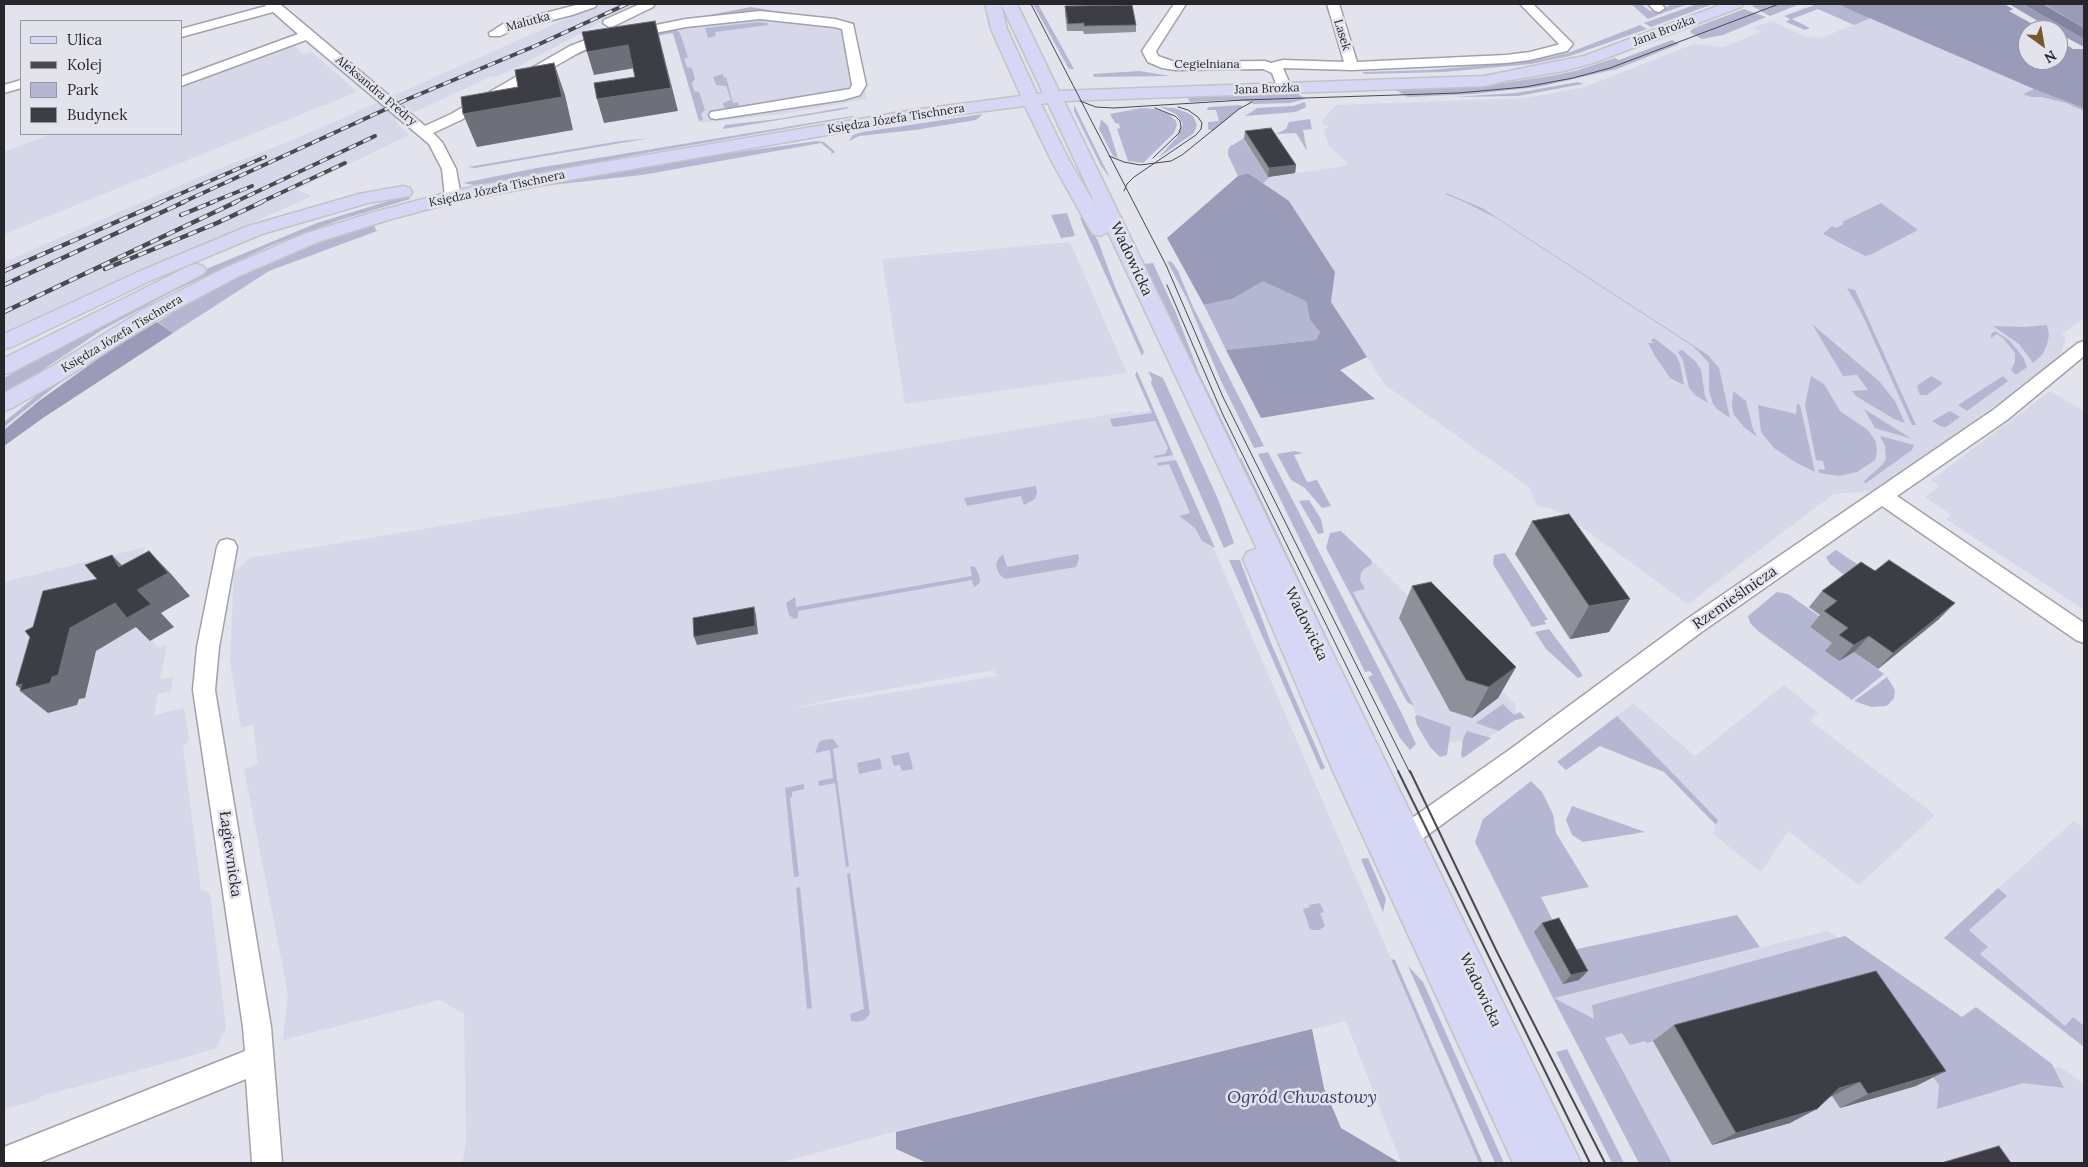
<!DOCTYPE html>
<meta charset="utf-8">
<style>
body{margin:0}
#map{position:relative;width:2088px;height:1167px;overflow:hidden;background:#e2e3ed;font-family:Lora,serif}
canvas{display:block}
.frame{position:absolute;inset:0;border:5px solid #27272b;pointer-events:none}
.legend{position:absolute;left:20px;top:20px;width:162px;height:115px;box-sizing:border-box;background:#e2e3ed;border:1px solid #97989f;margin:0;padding:6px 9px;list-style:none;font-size:15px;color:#27272b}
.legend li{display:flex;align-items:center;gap:10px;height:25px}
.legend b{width:25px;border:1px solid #97989f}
.north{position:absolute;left:2018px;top:20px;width:50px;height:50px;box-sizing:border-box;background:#e2e3ed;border:1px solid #97989f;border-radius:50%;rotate:148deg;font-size:14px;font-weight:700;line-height:20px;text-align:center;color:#27272b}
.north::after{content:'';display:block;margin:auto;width:18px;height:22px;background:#77582d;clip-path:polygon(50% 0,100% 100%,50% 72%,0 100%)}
</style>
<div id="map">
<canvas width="2088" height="1167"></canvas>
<div class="frame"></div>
<ul class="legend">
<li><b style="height:6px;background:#d6d7f5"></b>Ulica</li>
<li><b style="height:6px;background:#49494f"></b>Kolej</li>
<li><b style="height:14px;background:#b5b7d2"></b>Park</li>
<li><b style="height:14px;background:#3d3d46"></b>Budynek</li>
</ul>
<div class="north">N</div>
</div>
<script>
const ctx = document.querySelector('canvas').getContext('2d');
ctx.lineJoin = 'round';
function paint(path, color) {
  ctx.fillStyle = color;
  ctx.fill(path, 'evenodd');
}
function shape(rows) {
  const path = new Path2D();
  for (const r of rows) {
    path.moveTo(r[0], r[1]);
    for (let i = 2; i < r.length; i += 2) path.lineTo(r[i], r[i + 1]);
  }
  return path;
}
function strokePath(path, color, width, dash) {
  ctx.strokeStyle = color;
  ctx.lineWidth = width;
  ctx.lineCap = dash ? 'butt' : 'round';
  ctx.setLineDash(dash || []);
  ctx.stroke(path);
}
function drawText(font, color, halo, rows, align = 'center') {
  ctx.font = font + ' Lora,serif';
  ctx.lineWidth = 5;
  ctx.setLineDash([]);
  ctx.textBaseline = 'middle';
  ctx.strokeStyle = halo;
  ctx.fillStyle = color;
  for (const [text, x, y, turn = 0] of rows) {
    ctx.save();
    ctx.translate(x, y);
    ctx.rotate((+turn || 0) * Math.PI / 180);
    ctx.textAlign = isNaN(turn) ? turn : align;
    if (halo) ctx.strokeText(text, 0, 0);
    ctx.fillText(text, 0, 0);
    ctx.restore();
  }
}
const built = shape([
 [600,4,636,4,607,17,593,27,509,71,495,77,492,76,395,121,409,135,296,190,312,196,14,329,4,335,4,262,218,169,293,140],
 [751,7,854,22,867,99,782,114,700,123,669,22],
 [1871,18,2034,89,2084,108,2084,318,2062,334,2066,338,2061,353,2054,361,1882,490,1834,494,1688,604,1565,515,1550,508,1537,506,1529,487,1385,385,1331,302,1335,272,1289,201,1263,183,1268,177,1339,167,1348,164,1329,146,1325,134,1324,129,1328,128,1327,125,1323,125,1322,121,1336,105,1525,98,1585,87,1694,44,1723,47,1761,32,1753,28,1771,21,1807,37,1821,38],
 [291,43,303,54,312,52,357,92,4,234,4,152,51,134,181,134,181,87,220,74,217,70],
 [1070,242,1127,373,905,404,882,259],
 [2050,391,2084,411,2084,610,1946,519,1952,515,1925,497,1939,486,1931,480],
 [1154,410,1479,1163,1401,1163,1346,1021,866,1139,780,1163,462,1163,466,1143,464,1014,440,1000,283,1040,288,994,244,769,258,764,253,724,241,728,230,662,234,572,250,558,1033,427,1132,411,1133,414],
 [993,670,997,676,796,708,828,700],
 [145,547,133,575,143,590,171,574,190,596,160,613,174,627,171,627,151,638,157,647,167,645,160,679,173,677,171,691,158,694,154,715,184,708,189,740,183,747,201,890,210,893,226,1028,216,1048,181,1059,42,1096,35,1101,4,1109,4,582],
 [1363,551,1515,704,1517,716,1488,738,1432,744,1335,557],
 [1784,685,1818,713,1810,721,1935,815,1859,885,1788,831,1761,872,1713,834,1718,820,1617,716,1633,703,1695,756],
 [2074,821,2084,829,2084,1045,1944,938,2014,874],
 [1828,931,2030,1072,2060,1067,2084,1084,2084,1163,1639,1163,1553,998]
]);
const green = shape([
 [1033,4,1038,4,1074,69,1069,69],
 [1631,4,1641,4,1650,11,1670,6,1667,4,1688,4,1669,11,1667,10,1668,11,1648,19],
 [1697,4,1713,4,1651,27,1644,23],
 [1756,4,1800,4,1770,16,1752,6],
 [1817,4,1837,4,1871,18,1854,25,1818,9,1792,19,1810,28,1805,30,1786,22,1790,19,1784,16],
 [751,7,772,11,693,19,599,38,515,79,513,78,581,40],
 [1744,9,1766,17,1723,35,1702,39,1691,33,1690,31,1694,28],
 [758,22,767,23,768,25,715,32,716,36,708,38,705,28],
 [1640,25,1647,29,1570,56,1531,64,1444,72,1365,74,1362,72,1429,70,1532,61,1568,53],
 [670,30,676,30,680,33,688,57,684,59,687,67,692,68,695,79,692,83,694,91,699,92,705,110,701,114,703,120,699,121,673,33,595,47,577,56,577,54,586,50,597,46],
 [1672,40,1679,44,1617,69,1538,87,1473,94,1408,97,1394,89,1503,83,1550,76,1575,71,1615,58,1619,60],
 [1139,71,1170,76,1094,77,1093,74],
 [723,74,724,78,726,77,733,103,738,102,739,107,728,109,724,107,723,103,731,100,726,86,716,85,713,77],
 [1578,82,1583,84,1518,96,1453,97,1516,93],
 [2034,89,2043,91,2084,89,2084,111,2066,103,2042,97,2031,97,2023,94],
 [1295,92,1305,99,1290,103,1254,104,1246,101,1230,101,1229,100,1190,102,1186,95],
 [1305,102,1306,107,1296,112,1245,116,1257,108,1293,106],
 [1074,105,1110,178,1101,166,1074,111],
 [1240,105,1243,106,1213,131,1208,129,1208,122,1219,121,1216,110,1206,110,1209,107],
 [847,107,849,108,840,110,723,129,725,125,777,119],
 [1160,107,1174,108,1188,113,1193,116,1197,125,1194,133,1158,158,1177,137,1183,124,1176,114],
 [1141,108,1156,109,1169,114,1176,121,1177,125,1174,133,1143,163,1128,161,1117,129,1120,128,1119,124,1115,123,1110,114],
 [983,114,976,120,915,130,859,136,849,141,853,135,863,132],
 [853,116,854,117,640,154,488,184,473,185,463,183,537,168],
 [1101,119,1108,126,1118,158,1113,156,1099,129],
 [1310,119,1312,129,1303,130,1307,151,1296,133,1276,134,1286,129,1289,122],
 [1252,133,1244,140,1269,178,1263,183,1248,173,1238,176,1228,155,1228,150,1231,145,1233,145],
 [650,138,475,168,468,167,614,142],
 [817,141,824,142,835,152,830,155,832,152,821,143,642,175,533,187,695,158],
 [1446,193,1482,208,1708,355,1719,368,1730,418,1717,409,1713,404,1709,391,1709,363,1694,347,1496,218,1462,201,1445,194],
 [408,195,410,199,340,220,270,246,172,292,102,330,4,396,4,378,204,270,317,223],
 [1881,203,1918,230,1870,255,1865,256,1823,234,1832,226,1836,228,1844,224,1842,222],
 [1067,213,1075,236,1061,238,1051,215],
 [1119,213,1144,264,1153,263,1176,313,1199,373,1237,451,1230,450],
 [1085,217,1098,241,1115,287,1144,352,1142,356,1080,218],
 [373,224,377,231,269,271,173,333,158,322,201,294,237,277,312,245],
 [1167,261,1172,262,1178,271,1193,307,1264,446,1254,448,1220,379,1187,299],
 [1263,280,1306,300,1310,320,1320,332,1316,340,1226,350,1204,305,1232,299],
 [1847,288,1855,290,1916,425,1912,425,1862,314],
 [1812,324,1879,381,1895,401,1905,423,1894,419,1856,396,1852,391,1868,390,1857,375,1843,376],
 [2047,325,2049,335,2047,345,2042,355,2033,363,2019,344,1993,326,2024,327],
 [1995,331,2010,341,2023,357,2027,367,2016,375,2011,370,2015,362,2015,353,2003,338,1997,334,1991,338,1991,334],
 [1654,338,1676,355,1680,364,1684,385,1670,378,1655,356,1648,343,1653,343,1651,340],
 [1682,350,1695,361,1701,370,1705,396,1708,403,1695,395,1689,388,1683,360,1678,352],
 [86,364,53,388,4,427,4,422,36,396,57,380],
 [1137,371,1154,410,1173,455,1155,458,1153,456,1165,454,1168,448,1155,421,1113,427,1110,419,1152,413,1135,375],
 [1148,371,1163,378,1218,499,1234,543,1224,548,1151,383,1152,379],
 [1811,376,1824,384,1840,411,1868,430,1876,442,1877,451,1875,460,1857,472,1839,476,1819,473,1818,469,1825,470,1823,461,1816,460,1805,405],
 [1931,376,1943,383,1927,395,1920,395,1917,386],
 [2003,376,2008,381,1967,411,1958,405],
 [1733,391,1746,401,1753,429,1757,437,1744,427,1734,415,1732,407],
 [1797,404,1800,405,1815,472,1795,462,1774,448,1761,432,1758,405,1796,414],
 [1864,409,1912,439,1875,428],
 [1950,411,1960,417,1946,427,1940,426,1932,421],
 [1880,436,1914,445,1912,450,1866,483,1863,482,1882,465,1886,459,1885,446],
 [1295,451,1303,453,1294,455,1307,482,1317,480,1331,506,1322,508,1305,488,1291,480,1277,454],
 [1268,452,1401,712,1416,744,1410,750,1400,738,1368,677,1373,675,1370,671,1365,672,1258,454],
 [1241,458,1327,638,1322,640,1235,462],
 [1176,460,1215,548,1202,541,1195,528,1179,516,1190,513,1169,464,1158,466,1157,463],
 [1036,486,1037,492,1035,499,1024,505,1021,496,967,506,964,498],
 [1309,500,1321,519,1324,533,1318,534,1299,501],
 [1341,531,1371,560,1372,564,1364,569,1361,573,1360,580,1365,589,1353,592,1414,706,1407,702,1326,548,1330,533],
 [1836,550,1875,576,1860,587,1830,564,1826,557],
 [1505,553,1548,620,1544,620,1546,624,1532,627,1493,564,1494,555],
 [1003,554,1007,567,1078,554,1079,559,1076,567,1005,579,999,574,996,565,998,559],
 [1229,560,1240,560,1271,643,1325,768,1321,770],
 [970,566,975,567,979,575,980,582,976,586,974,587,972,580,798,611,798,618,794,619,789,615,786,603,795,597,796,607,972,576],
 [1777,592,1788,594,1822,618,1810,627,1834,644,1825,651,1839,661,1854,652,1884,674,1852,700,1758,631,1750,623,1748,616],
 [1549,629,1576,665,1583,676,1578,678,1546,649,1535,632],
 [1887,677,1895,690,1894,698,1889,704,1886,706,1871,707,1854,701],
 [1503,704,1514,715,1520,712,1525,718,1515,720,1499,731,1476,723],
 [1417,715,1451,727,1447,755,1440,757,1430,747,1417,725,1415,717],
 [1617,716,1718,820,1716,825,1664,772,1600,746,1566,770,1557,762],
 [1467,731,1491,738,1463,758,1461,755,1463,739],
 [833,739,839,747,833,749,849,866,846,867,835,783,819,786,818,781,833,778,830,750,815,753,819,742,823,740],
 [909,752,913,769,902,771,900,765,894,766,891,756],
 [880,758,882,769,859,774,857,763],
 [1531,781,1542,792,1553,814,1556,833,1589,887,1541,897,1568,951,1737,915,1760,947,1554,998,1594,1019,1592,1005,1845,936,1962,1017,1976,1007,2052,1064,2064,1088,2023,1083,1937,1109,1939,1085,1863,984,1647,1043,1645,1041,1630,1045,1622,1033,1605,1038,1672,1163,1639,1163,1553,998,1475,842,1483,819],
 [804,784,804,789,792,792,792,797,790,798,799,876,794,877,785,788],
 [1572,806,1645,832,1583,842,1572,835,1566,820],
 [1432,854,1582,1163,1574,1163,1433,869],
 [1368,858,1386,899,1383,912,1361,859],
 [850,873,870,1014,864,1020,857,1022,851,1021,850,1014,864,1009,847,874],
 [800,887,812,1008,807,1009,796,888],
 [1998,888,2007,896,1969,930,1988,947,1980,954,2065,1026,2073,1017,2084,1026,2084,1047,1944,938],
 [1320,903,1324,912,1320,913,1325,926,1319,930,1312,930,1310,929,1303,909,1310,907,1309,905],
 [1391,959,1395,960,1483,1163,1479,1163],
 [1408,966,1423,982,1504,1163,1495,1163],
 [1567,1049,1624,1163,1612,1163,1556,1052]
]);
const forest = shape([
 [1837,4,2004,4,2013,9,2009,11,2043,30,2028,30,2028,60,2058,60,2058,39,2073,49,2084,49,2084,108,2034,89],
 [2009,4,2023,4,2084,39,2084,47,2058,33,2058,30,2053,30],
 [2044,4,2084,4,2084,28],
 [1248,173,1289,201,1335,272,1331,302,1367,357,1340,370,1375,399,1261,418,1226,350,1316,340,1320,332,1310,320,1306,301,1263,281,1232,299,1204,305,1167,238,1238,176],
 [157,322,173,333,43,418,4,446,4,430,39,401,106,353],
 [1312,1029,1324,1088,1341,1128,1400,1163,927,1163,896,1149,896,1132]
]);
const water = shape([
 [2023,4,2043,4,2084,28,2084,39]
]);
const minor = shape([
 [265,4,280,4,425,126,451,114,570,46,591,38,686,19,760,11,835,19,853,24,866,85,860,95,843,100,716,119,711,118,709,115,711,112,850,89,852,85,842,29,834,27,760,19,686,27,599,44,580,52,461,120,433,133,442,142,456,169,461,197,458,200,453,202,448,200,445,197,442,169,429,144,306,40,181,86,181,77,298,34,273,12,181,37,181,29,266,6,265,4],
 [580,4,597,4,595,7,572,15,513,30,500,36,490,36,489,33,503,24,580,4],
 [640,4,655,4,653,7,614,26,609,27,603,23,604,20,640,4],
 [1174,4,1186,4,1156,51,1158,56,1175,62,1265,61,1271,63,1283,60,1344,62,1327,4,1339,4,1357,62,1506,55,1530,52,1557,45,1559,44,1520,4,1533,4,1573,44,1567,51,1530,60,1506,63,1352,70,1283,68,1292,89,1285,93,1278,89,1272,73,1263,69,1175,70,1162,68,1148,62,1142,51,1174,4],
 [1648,4,1661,4,1665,8,1659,12,1655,11,1648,4],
 [21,80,21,88,4,93,4,85,21,80],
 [2084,341,2084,356,2007,420,1897,496,2084,623,2084,643,2076,640,1882,506,1703,631,1525,764,1403,853,1394,857,1385,853,1381,845,1385,837,1509,750,1687,619,1993,410,2078,343,2084,341],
 [227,539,234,541,237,547,219,647,215,690,271,1027,282,1163,252,1163,246,1079,38,1163,4,1163,4,1147,245,1051,243,1027,193,690,197,647,217,547,220,541,227,539]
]);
const major = shape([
 [985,4,1001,4,1007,29,1037,94,1043,93,1001,4,1017,4,1059,91,1484,76,1584,56,1723,4,1744,4,1741,7,1596,62,1564,71,1505,81,1485,86,1064,101,1581,1163,1513,1163,1333,771,1243,559,1247,552,1257,549,1108,232,1100,236,1093,234,1090,230,1051,160,1025,106,913,120,569,180,455,202,388,220,318,242,239,276,158,319,67,377,12,408,4,411,4,393,51,367,144,309,225,268,304,234,374,212,453,191,569,168,913,110,1021,96,991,29,985,4],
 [1048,103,1096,206,1069,160,1041,104,1048,103],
 [403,186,410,188,412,192,410,196,368,203,262,234,152,280,12,347,4,349,4,334,138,272,248,226,359,194,403,186],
 [196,264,203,266,206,270,203,274,12,372,4,374,4,358,189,266,196,264]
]);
const tramFar1 = shape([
 [1031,4,1166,265,1223,397,1410,773],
 [1080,101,1096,107,1114,108,1243,100,1458,93,1525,87,1573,78,1610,68,1779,4],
 [1109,156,1124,162,1140,165,1171,161,1182,155,1239,109,1252,102],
 [1153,158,1179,133,1181,127,1180,121,1175,116,1155,108],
 [1124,191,1127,184,1134,177,1196,135,1201,129,1202,123,1198,117,1188,110,1178,107],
 [1167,285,1223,415,1399,773]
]);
const tram = shape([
 [1398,771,1590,1163],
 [1410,771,1496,950,1605,1163]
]);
const railFar1 = shape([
 [159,203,265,157],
 [181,203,408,99,535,46,627,4],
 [210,203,252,186],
 [233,203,375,136],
 [259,203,345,163]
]);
const rail = shape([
 [181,215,213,202],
 [105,269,217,223,262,202],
 [4,271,162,202],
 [4,285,184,202],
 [4,312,236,202]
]);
const wall = shape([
 [1065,6,1136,25,1136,32,1084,34,1083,31,1067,31,1065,14],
 [1245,131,1296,165,1295,173,1268,177,1244,139],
 [1532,521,1609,632,1570,639,1515,554],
 [1412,586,1516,667,1498,698,1472,718,1450,711,1399,618],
 [1822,591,1939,619,1878,669,1854,652,1839,661,1825,651,1832,643,1810,627,1820,615,1809,607],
 [1542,923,1579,980,1563,984,1534,932],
 [1674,1025,1916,1086,1840,1108,1832,1096,1830,1097,1790,1123,1712,1145,1653,1041]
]);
const shadedWall = shape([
 [655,21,678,111,604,123,597,99,671,88],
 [628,45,635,68,594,75,587,52],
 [554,63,565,95,573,130,477,147,463,114,562,97],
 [1296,165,1295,173,1268,177,1269,168],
 [149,551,171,574,190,596,161,613,174,627,150,641,136,627,96,651,85,698,79,699,77,705,48,713,20,691,22,690,16,685,52,677,70,628,137,590,119,567,112,555,135,579],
 [1630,599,1609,632,1570,639,1589,606],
 [1955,603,1939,619,1878,669,1893,653],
 [754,607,756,615,758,634,697,645,694,637],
 [1869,636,1854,652,1839,661,1854,645],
 [1516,667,1498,698,1472,718,1489,687],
 [1588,971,1579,980,1563,984,1571,975],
 [1946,1071,1916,1086,1840,1108,1868,1094],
 [1860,1082,1832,1096,1812,1102,1839,1088],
 [1817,1109,1790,1123,1712,1145,1736,1133]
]);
const building = shape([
 [1132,5,1136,25,1084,26,1084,23,1068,24,1065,6,1132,5],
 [655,21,671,88,597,99,594,83,635,77,628,45,587,52,582,32,655,21],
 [554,63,562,97,463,114,461,97,518,87,515,70,554,63],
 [1271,128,1296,165,1269,168,1245,131,1271,128],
 [1569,514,1630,599,1589,606,1532,521,1569,514],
 [149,551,168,573,137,590,151,604,127,618,115,603,70,628,58,675,52,677,50,683,20,691,22,684,16,685,30,637,25,631,33,627,43,591,97,579,85,565,112,555,119,567,149,551],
 [1889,560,1955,603,1893,653,1869,636,1854,645,1839,635,1848,628,1824,611,1837,601,1822,591,1861,562,1875,571,1889,560],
 [1431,582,1516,667,1489,687,1466,680,1412,586,1431,582],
 [754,607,755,626,694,637,693,618,754,607],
 [1559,918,1588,971,1571,975,1542,923,1559,918],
 [1876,971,1946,1071,1868,1094,1860,1082,1839,1088,1817,1109,1736,1133,1674,1025,1876,971],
 [1999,1146,2011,1163,1941,1163,1999,1146]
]);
const farStreetnames = [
 ["Malutka",528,22,-15],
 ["Jana Brożka",1664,31,-21],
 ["Lasek",1342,35,73],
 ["Cegielniana",1207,65],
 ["Jana Brożka",1267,89,-2],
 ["Aleksandra Fredry",376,91,40],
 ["Księdza Józefa Tischnera",896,119,-9],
 ["Księdza Józefa Tischnera",497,189,-12],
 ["Księdza Józefa Tischnera",122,334,-31]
];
const streetNames = [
 ["Wadowicka",1131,259,65],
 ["Rzemieślnicza",1735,598,-35],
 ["Wadowicka",1306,624,64],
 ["Łagiewnicka",230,854,82],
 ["Wadowicka",1480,990,65]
];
const nearParknames = [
 ["Ogród Chwastowy",1302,1098]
];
paint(built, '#d6d7e9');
paint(green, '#b5b7d2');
paint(forest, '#9a9bb9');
paint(water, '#8283a0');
strokePath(minor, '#a1a1ab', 3);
strokePath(major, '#c3c3c4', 3);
paint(minor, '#fff');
paint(major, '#d6d7f5');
strokePath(tramFar1, '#49494f', 1);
strokePath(tram, '#49494f', 2);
strokePath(railFar1, '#49494f', 4);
strokePath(rail, '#49494f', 4.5);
strokePath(railFar1, '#e2e3ed', 2.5, [8]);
strokePath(rail, '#e2e3ed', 3, [9]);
paint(wall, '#90909a');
paint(shadedWall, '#6e6f78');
paint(building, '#3d3d46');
strokePath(building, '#6e6f78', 1);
drawText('12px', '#27272b', '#e2e3ed', farStreetnames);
drawText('15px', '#27272b', '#e2e3ed', streetNames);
drawText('italic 18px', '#3e3e69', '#e2e3ed', nearParknames);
</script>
